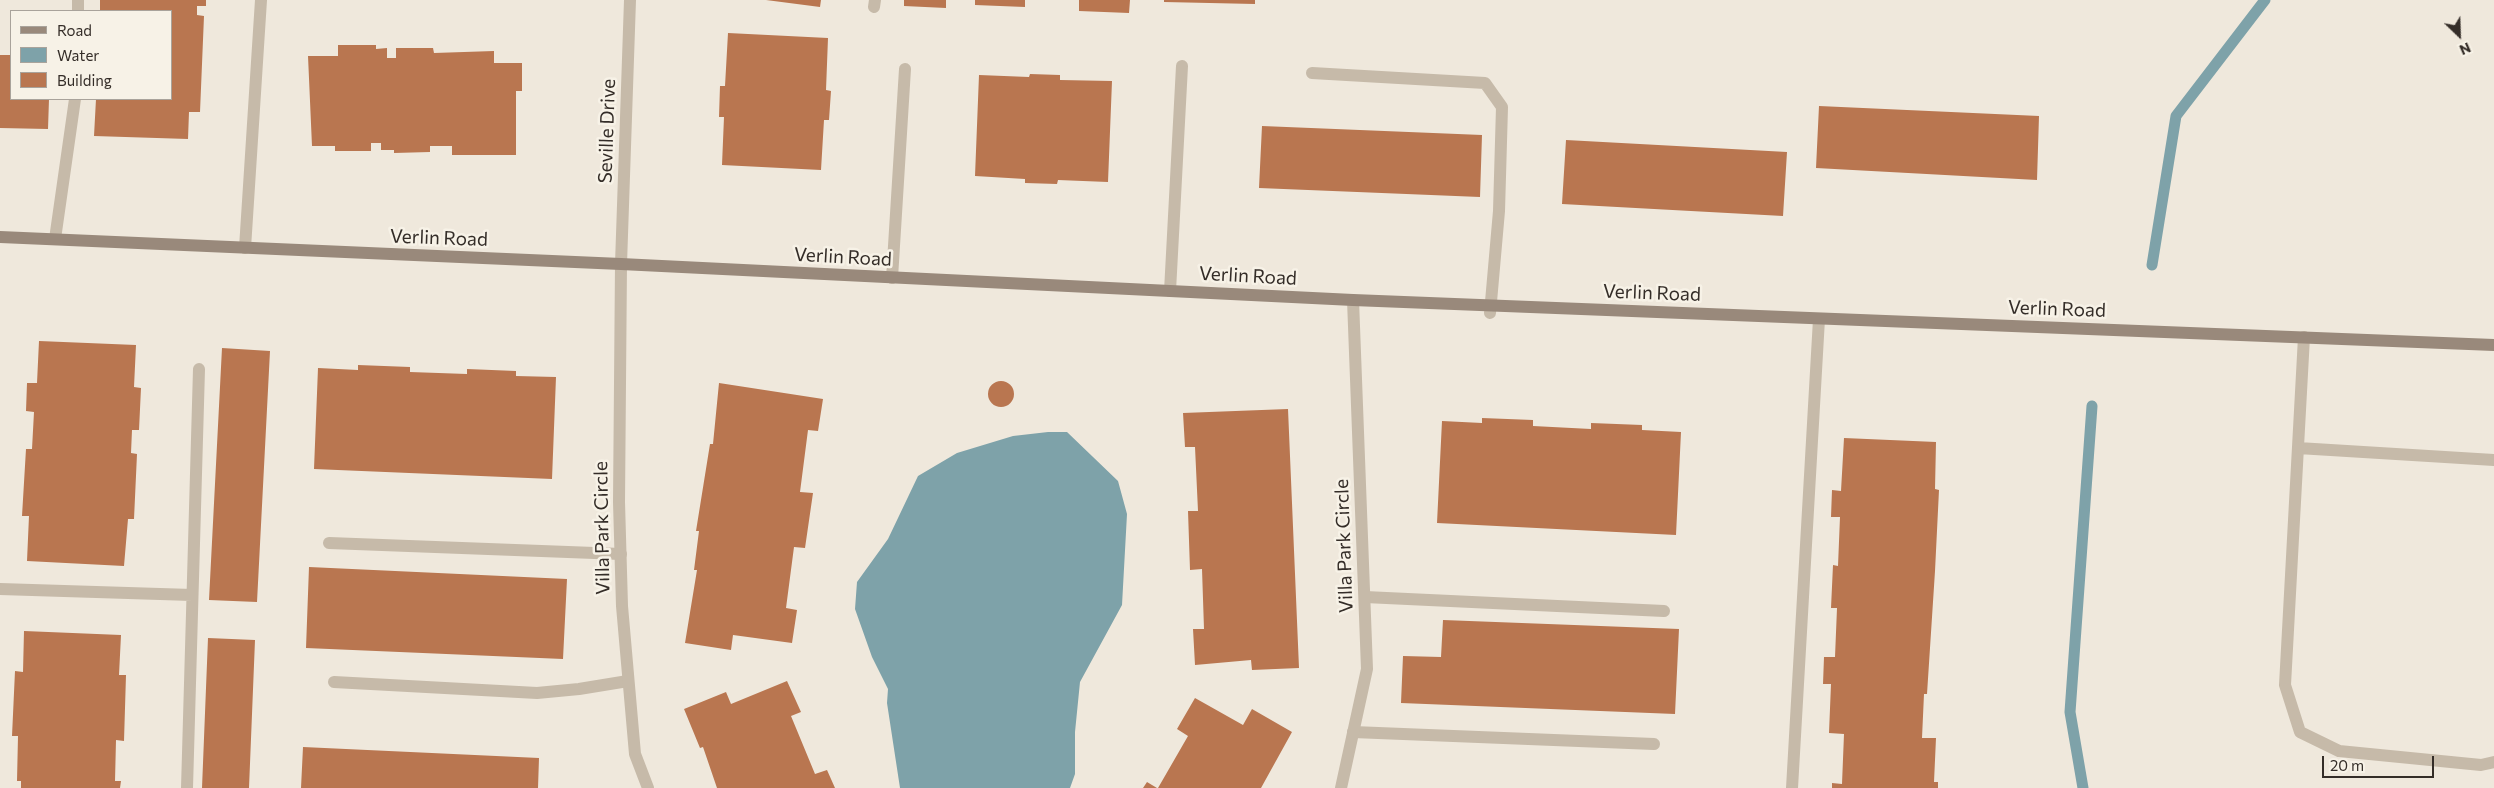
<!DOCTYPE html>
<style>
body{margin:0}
#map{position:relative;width:2494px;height:788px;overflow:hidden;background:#efe8dc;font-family:Commissioner,sans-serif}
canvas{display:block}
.legend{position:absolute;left:10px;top:10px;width:162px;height:90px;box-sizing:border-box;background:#f7f2e7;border:1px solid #a9a39b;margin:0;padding:6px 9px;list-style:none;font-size:15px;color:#342d28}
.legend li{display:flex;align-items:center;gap:10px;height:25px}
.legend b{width:25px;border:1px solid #a9a39b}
.north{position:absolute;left:2434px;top:10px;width:50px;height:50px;-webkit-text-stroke:4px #f7f2e7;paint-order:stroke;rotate:156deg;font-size:14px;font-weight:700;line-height:20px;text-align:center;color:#342d28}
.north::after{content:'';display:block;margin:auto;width:18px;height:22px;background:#342d28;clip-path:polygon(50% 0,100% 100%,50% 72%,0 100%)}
.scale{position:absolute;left:2322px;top:756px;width:112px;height:22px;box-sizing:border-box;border:2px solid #342d28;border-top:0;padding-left:6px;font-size:15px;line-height:18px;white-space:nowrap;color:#342d28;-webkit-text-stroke:4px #f7f2e7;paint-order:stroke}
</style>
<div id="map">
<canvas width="2494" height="788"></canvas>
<ul class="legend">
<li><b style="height:6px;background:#99897b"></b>Road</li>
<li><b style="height:14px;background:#7ea2a9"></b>Water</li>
<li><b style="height:14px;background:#b97650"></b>Building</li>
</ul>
<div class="north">N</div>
<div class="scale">20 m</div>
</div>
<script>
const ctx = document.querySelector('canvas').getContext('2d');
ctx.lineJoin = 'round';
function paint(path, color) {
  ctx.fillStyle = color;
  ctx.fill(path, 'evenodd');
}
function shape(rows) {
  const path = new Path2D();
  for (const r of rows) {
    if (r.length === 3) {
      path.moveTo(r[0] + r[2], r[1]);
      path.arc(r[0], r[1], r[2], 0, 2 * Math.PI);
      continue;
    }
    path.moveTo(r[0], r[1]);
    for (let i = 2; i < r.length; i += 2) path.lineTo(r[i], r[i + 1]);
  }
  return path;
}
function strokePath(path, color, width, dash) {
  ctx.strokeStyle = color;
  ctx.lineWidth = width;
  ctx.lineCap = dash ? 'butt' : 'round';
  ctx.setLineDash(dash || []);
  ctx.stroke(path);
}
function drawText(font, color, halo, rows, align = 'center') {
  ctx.font = font + ' Commissioner,sans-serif';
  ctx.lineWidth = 5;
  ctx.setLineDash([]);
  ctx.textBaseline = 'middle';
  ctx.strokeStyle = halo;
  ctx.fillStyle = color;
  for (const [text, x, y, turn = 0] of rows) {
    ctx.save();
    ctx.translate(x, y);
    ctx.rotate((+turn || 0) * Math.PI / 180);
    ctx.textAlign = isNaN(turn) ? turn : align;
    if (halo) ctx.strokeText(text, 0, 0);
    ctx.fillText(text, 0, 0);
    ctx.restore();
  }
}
const water = shape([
 [1048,432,1067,432,1118,481,1127,514,1122,605,1080,682,1075,732,1075,774,1070,788,900,788,887,703,888,689,872,657,855,609,857,582,888,539,918,476,957,453,1013,436]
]);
const stream = shape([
 [2152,265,2176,116,2265,0],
 [2083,788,2070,712,2092,406]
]);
const building = shape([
 [100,0,206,0,206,6,197,6,197,15,204,16,200,112,189,112,188,139,94,136,96,99,171,99,171,11,100,11],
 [766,0,821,0,820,7],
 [904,0,946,0,946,8,904,6],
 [975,0,1025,0,1025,7,975,5],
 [1079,0,1130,0,1129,13,1079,11],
 [1164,0,1255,0,1255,4,1164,2],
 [728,33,828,38,826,90,831,91,829,120,824,120,821,170,722,165,724,117,719,117,720,86,725,86],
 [338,45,376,45,376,49,387,48,387,58,396,58,396,48,433,48,434,53,494,51,494,63,522,63,522,91,516,91,516,155,452,155,452,146,430,146,430,152,394,153,394,150,381,150,381,143,371,143,371,151,335,151,335,146,312,146,308,56,338,56],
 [0,55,11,55,11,99,49,99,48,129,0,128],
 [1030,74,1060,75,1060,80,1112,81,1108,182,1058,180,1057,184,1025,183,1025,179,975,176,979,75,1029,77],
 [1819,106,2039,116,2037,180,1816,168],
 [1262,126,1482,135,1480,197,1259,188],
 [1566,140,1787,152,1783,216,1562,204],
 [39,341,136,345,134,387,141,388,139,430,132,430,131,453,137,454,134,519,128,519,124,566,27,561,29,516,22,516,26,449,32,449,34,412,26,411,27,383,37,383],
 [222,348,270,351,257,602,209,600],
 [358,365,410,367,410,372,467,374,467,369,516,371,516,376,556,377,552,479,314,469,318,368,358,370],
 [1001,394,13],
 [719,383,823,399,818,431,808,430,800,492,813,493,805,548,794,547,786,608,797,610,792,643,733,635,731,650,685,643,697,570,694,570,699,531,696,531,710,444,713,444],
 [1288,409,1299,668,1252,670,1251,660,1195,665,1193,629,1204,629,1202,569,1190,570,1188,511,1198,511,1195,447,1185,447,1183,413],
 [1482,418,1533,420,1533,426,1591,429,1591,423,1642,425,1642,430,1681,432,1676,535,1437,523,1442,421,1482,423],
 [1844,438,1936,442,1935,489,1939,490,1935,571,1927,694,1924,694,1922,738,1936,738,1934,782,1938,782,1938,788,1832,788,1832,783,1842,784,1844,734,1829,733,1831,684,1823,684,1824,657,1835,657,1837,608,1831,608,1833,565,1838,566,1840,517,1831,517,1832,490,1841,491],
 [309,567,567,579,563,659,306,648],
 [1443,620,1679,629,1675,714,1401,703,1403,656,1441,657],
 [24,631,121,635,119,675,126,675,124,741,116,740,115,781,121,781,120,788,21,788,21,781,17,781,18,736,12,736,15,671,23,672],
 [208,638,255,640,249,788,202,788],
 [787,681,801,712,791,716,815,774,827,770,835,788,717,788,703,747,700,748,684,709,726,692,731,704],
 [1195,698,1243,725,1252,709,1292,732,1261,788,1158,788,1188,736,1177,729],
 [303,747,539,758,538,788,301,788],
 [1147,782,1157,788,1143,788]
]);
const lane = shape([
 [874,7,875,0],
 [78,11,78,0],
 [1312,73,1485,83,1502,107,1499,211,1490,313],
 [55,239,75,99],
 [245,248,261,0],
 [892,278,905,69],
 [1170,291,1182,66],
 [2304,337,2285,685,2300,732,2339,751,2481,765,2494,762],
 [2298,448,2494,460],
 [329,543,621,554],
 [0,589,192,595],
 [1365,597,1664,611],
 [334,682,537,693,579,689,628,681],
 [1353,732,1654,744],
 [187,788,199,369],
 [1792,788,1819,319]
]);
const street = shape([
 [630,0,621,264,619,502,622,606,635,754,648,788],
 [1341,788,1367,669,1353,300]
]);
const secondary = shape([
 [0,237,621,264,1353,300,2494,345]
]);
const streetNames = [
 ["Seville Drive",607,131,-88],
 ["Verlin Road",439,238,2],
 ["Verlin Road",843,257,3],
 ["Verlin Road",1248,276,3],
 ["Verlin Road",1652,293,2],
 ["Verlin Road",2057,309,2],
 ["Villa Park Circle",602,528,-91],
 ["Villa Park Circle",1344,546,-92]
];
paint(water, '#7ea2a9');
strokePath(stream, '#7ea2a9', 11);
paint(building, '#b97650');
strokePath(lane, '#c6baa9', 12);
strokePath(street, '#c6baa9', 12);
strokePath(secondary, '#99897b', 12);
drawText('19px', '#342d28', '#f7f2e7', streetNames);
</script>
